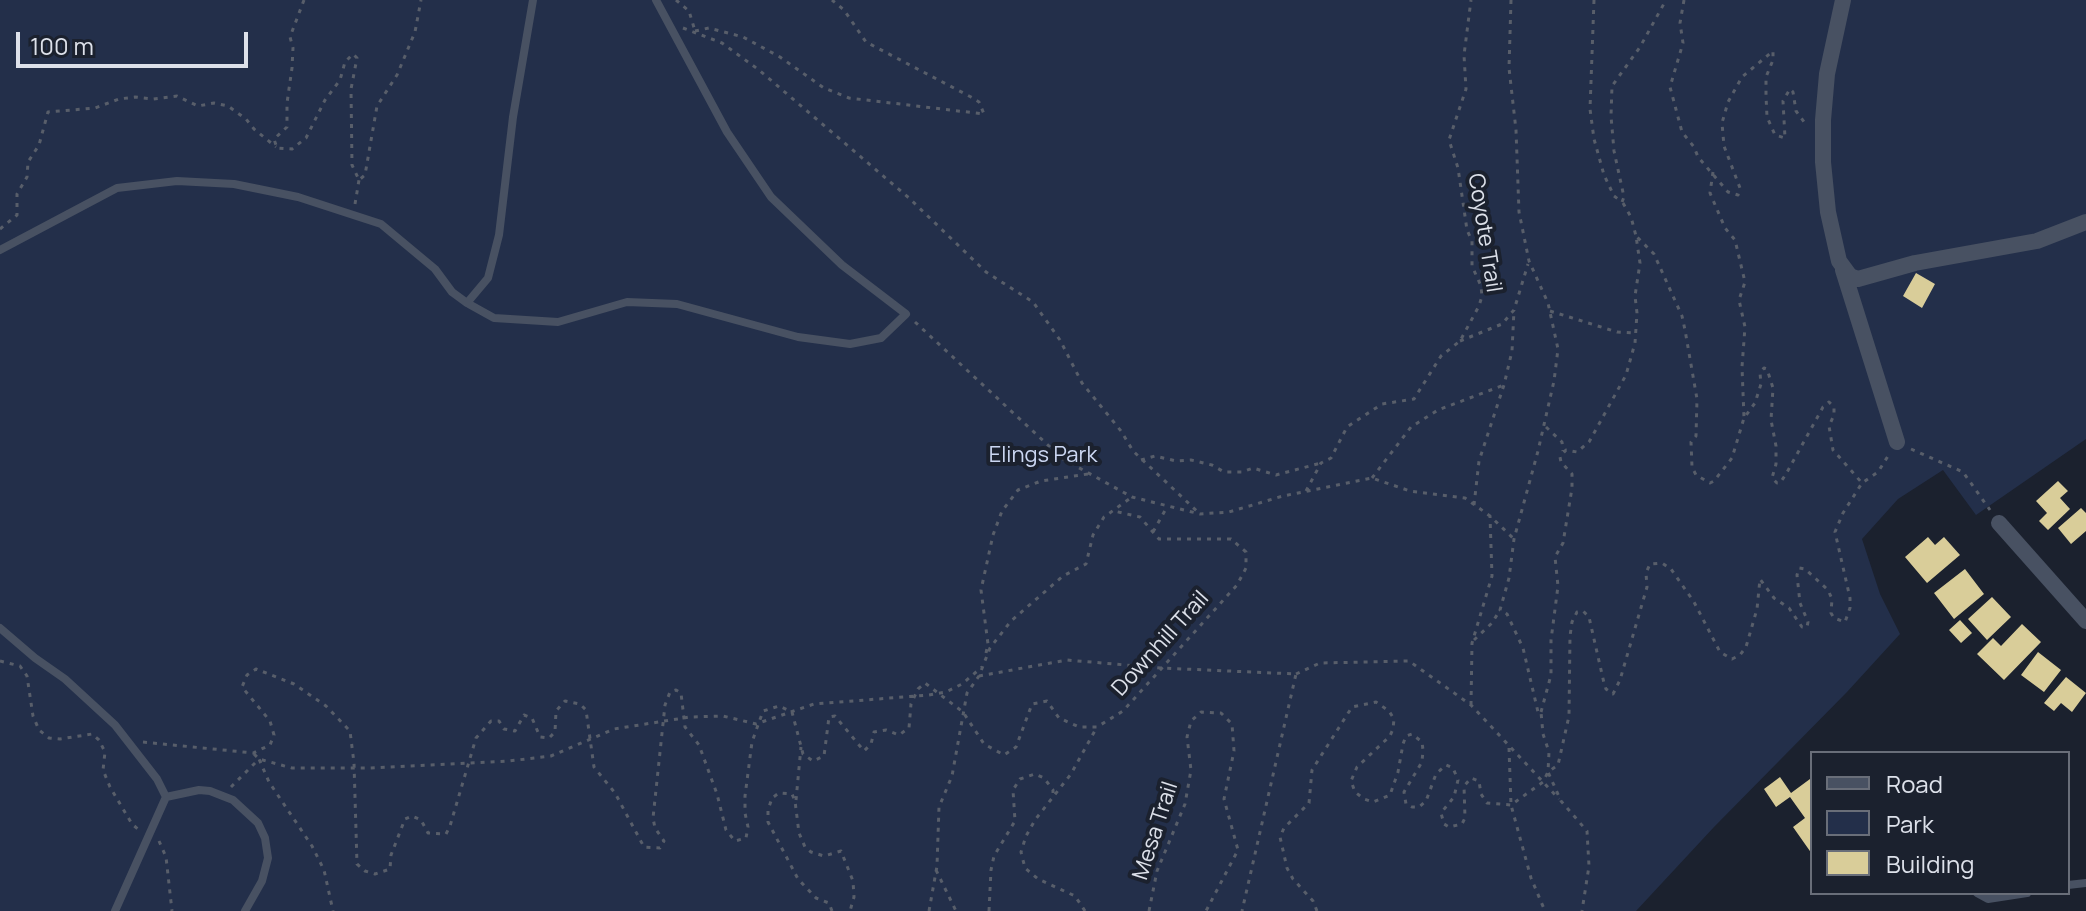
<!DOCTYPE html>
<style>
body{margin:0}
#map{position:relative;width:2086px;height:911px;overflow:hidden;background:#1b212e;font-family:Manrope,sans-serif}
canvas{display:block}
.legend{position:absolute;left:1810px;top:751px;width:260px;height:144px;box-sizing:border-box;background:#1b212e;border:2px solid #696e79;margin:0;padding:10px 14px;list-style:none;font-size:24px;color:#dde1ea}
.legend li{display:flex;align-items:center;gap:16px;height:40px}
.legend b{width:40px;border:2px solid #696e79}
.scale{position:absolute;left:16px;top:32px;width:232px;height:36px;box-sizing:border-box;border:4px solid #dde1ea;border-top:0;padding-left:10px;font-size:24px;line-height:28px;white-space:nowrap;color:#dde1ea;-webkit-text-stroke:6px #1b212e;paint-order:stroke}
</style>
<div id="map">
<canvas width="2086" height="911"></canvas>
<ul class="legend">
<li><b style="height:10px;background:#485162"></b>Road</li>
<li><b style="height:22px;background:#232f4a"></b>Park</li>
<li><b style="height:22px;background:#d9cd99"></b>Building</li>
</ul>
<div class="scale">100 m</div>
</div>
<script>
const ctx = document.querySelector('canvas').getContext('2d');
ctx.lineJoin = 'round';
function paint(path, color) {
  ctx.fillStyle = color;
  ctx.fill(path, 'evenodd');
}
function shape(rows) {
  const path = new Path2D();
  for (const r of rows) {
    path.moveTo(r[0], r[1]);
    for (let i = 2; i < r.length; i += 2) path.lineTo(r[i], r[i + 1]);
  }
  return path;
}
function strokePath(path, color, width, dash) {
  ctx.strokeStyle = color;
  ctx.lineWidth = width;
  ctx.lineCap = dash ? 'butt' : 'round';
  ctx.setLineDash(dash || []);
  ctx.stroke(path);
}
function drawText(font, color, halo, rows, align = 'center') {
  ctx.font = font + ' Manrope,sans-serif';
  ctx.lineWidth = 8;
  ctx.setLineDash([]);
  ctx.textBaseline = 'middle';
  ctx.strokeStyle = halo;
  ctx.fillStyle = color;
  for (const [text, x, y, turn = 0] of rows) {
    ctx.save();
    ctx.translate(x, y);
    ctx.rotate((+turn || 0) * Math.PI / 180);
    ctx.textAlign = isNaN(turn) ? turn : align;
    if (halo) ctx.strokeText(text, 0, 0);
    ctx.fillText(text, 0, 0);
    ctx.restore();
  }
}
const green = shape([
 [0,0,2086,0,2086,439,1976,515,1943,470,1898,499,1862,539,1880,594,1900,634,1847,692,1714,827,1636,911,0,911]
]);
const building = shape([
 [1916,273,1935,284,1922,308,1903,296],
 [2058,481,2068,491,2060,498,2070,509,2048,530,2039,521,2047,513,2036,501],
 [2081,508,2086,513,2086,531,2071,544,2058,528],
 [1928,537,1935,545,1944,537,1960,555,1927,583,1905,557],
 [1965,569,1984,594,1954,619,1934,593],
 [1992,597,2011,617,1987,640,1968,619],
 [1960,620,1972,633,1961,643,1949,630],
 [2022,624,2041,642,2004,680,1977,654,1993,638,2001,646],
 [2038,652,2061,670,2044,692,2021,675],
 [2066,677,2086,693,2072,712,2061,703,2054,711,2044,703],
 [1780,777,1791,793,1810,779,1812,782,1812,854,1793,827,1805,818,1790,797,1776,807,1764,789]
]);
const path = shape([
 [304,0,290,37,293,48,292,68,287,103,287,127,274,139,277,148,292,149,306,138,325,100,340,80,345,62,353,54,357,58,351,89,352,165,359,180,365,175,377,106,397,75,415,32,421,0],
 [676,0,689,11,695,31],
 [1511,0,1509,68,1516,130,1519,212,1529,261,1548,303,1558,349,1554,381,1538,451,1514,539,1509,578,1500,610,1507,614,1523,648,1538,712,1541,712,1543,734,1549,752,1548,772,1561,801,1587,831,1589,866,1582,911],
 [1594,0,1590,109,1594,139,1604,175,1614,196,1622,202,1624,197,1614,151,1611,116,1612,86,1640,47,1666,0],
 [1684,0,1680,23,1683,43,1670,87,1682,132,1694,147,1698,157,1728,192,1738,195,1740,188,1724,146,1722,123,1728,102,1742,77,1773,51,1773,60,1766,77,1766,96,1767,117,1775,135,1785,138,1783,101,1790,89,1793,92,1796,111,1807,126],
 [683,28,722,43,759,70,909,198,986,272,1033,302,1060,340,1082,383,1121,431,1133,451,1200,514],
 [695,31,709,28,743,37,780,57,824,88,849,98,984,114,979,102,971,97,866,42,844,10,832,0],
 [1713,172,1710,193,1725,228,1735,240,1745,282,1739,300,1745,327,1742,367,1744,418],
 [1623,203,1631,217,1636,236],
 [355,204,359,180],
 [0,229,17,215,17,194,27,177,28,162,39,145,48,112,95,108,119,99,135,97,153,99,177,96,198,106,214,103,228,106,246,119,254,129,276,147],
 [1550,311,1617,332,1635,333],
 [915,322,1063,459,1132,497,1200,514,1229,512,1283,496,1372,478,1410,491,1465,498,1490,516,1514,539],
 [1460,341,1502,324,1514,310,1528,264],
 [1546,427,1562,442,1563,451],
 [1911,449,1963,472,1990,510],
 [1141,460,1155,456,1176,461,1191,460,1212,465,1224,472,1242,472,1253,468,1276,475,1321,463],
 [1372,478,1411,427,1438,410,1504,385],
 [1306,491,1321,463,1331,458,1347,427,1382,404,1414,399,1441,356,1460,341,1479,306,1482,296,1481,286,1472,266,1472,241,1467,230,1458,168,1449,140,1466,89,1464,55,1471,0],
 [1474,505,1479,461,1504,385,1512,351,1514,310],
 [1153,532,1167,507],
 [1474,640,1492,623,1500,610],
 [986,653,988,644,981,590,993,535,1002,511,1018,490,1041,481,1088,474],
 [0,661,20,666,27,676,33,716,39,730,49,738,60,739,92,734,99,740,105,752,103,770,110,787,132,824,139,830],
 [1296,674,1320,663,1409,661,1471,705,1559,799],
 [979,676,1067,660,1161,668,1296,674,1242,911],
 [1471,705,1472,643,1492,576,1490,516],
 [1541,712,1551,675,1551,640,1558,586,1555,557,1563,543,1572,488,1572,474,1561,462,1560,457,1566,450,1577,452,1589,442,1626,375,1635,343,1637,313,1635,296,1640,263,1636,236,1654,254,1682,316,1685,330,1697,399,1696,436,1691,442,1692,467,1696,475,1710,483,1714,481,1732,458,1744,418,1755,403,1761,384,1760,373,1764,368,1767,369,1773,388,1771,420,1776,446,1776,464,1772,478,1777,483,1780,483,1786,474,1823,407,1829,402,1834,407,1834,415,1829,426,1833,450,1862,483,1878,472,1888,456],
 [143,742,253,753,270,745,274,735,270,721,242,687,247,675,256,669,294,684,326,706,350,731,354,763,357,864,365,871,375,874,390,869,391,855,405,819,412,816,421,820,428,833,446,834,450,826,476,738,491,721,499,721,504,729,515,731,524,715,532,718,540,737,549,738,555,732,556,711,565,701,580,704,586,710,594,767,615,793,644,847,660,848,664,841,655,828,653,818,665,705,670,692,676,690,681,693,685,727,699,745,717,794,726,830,735,841,746,838,748,827,745,813,745,796,752,742,763,711,779,706,792,712,803,754,813,761,824,756,829,717,835,716,864,751,871,744,874,732,886,730,899,735,909,728,911,704,918,689,925,683,963,712,984,744,1004,755,1016,747,1032,704,1047,701,1059,718,1079,727,1097,727,1123,711,1237,585,1246,568,1246,552,1231,539,1159,539,1140,517,1114,511],
 [1509,748,1511,805,1531,878,1545,911],
 [254,754,259,759,292,768,370,768,509,761,551,756,614,729,690,717,723,716,756,724,814,704,929,695,946,692,962,684,982,667],
 [231,787,259,759,269,782,312,846,324,870,333,911],
 [796,800,801,747],
 [159,841,166,857,172,911],
 [936,870,956,911],
 [832,911,829,903,816,898,798,879,768,822,768,810,772,798,779,793,792,794,795,801,799,833,805,847,811,852,824,856,841,851,853,881,854,897,850,911],
 [929,911,937,866,939,807,952,776,967,693,979,676,990,648,1011,621,1063,576,1086,564,1093,535,1104,517,1132,497],
 [989,911,991,870,994,856,1015,821,1013,790,1020,779,1035,774,1044,778,1053,790,1053,797],
 [1085,911,1075,896,1038,879,1025,868,1021,852,1026,836,1035,820,1071,774,1097,727],
 [1149,911,1157,871,1185,804,1191,770,1187,737,1191,721,1201,712,1221,713,1232,724,1234,751,1224,799,1238,850,1206,911],
 [1317,911,1313,901,1293,879,1287,868,1280,837,1284,828,1309,803,1312,770,1352,707,1376,702,1389,711,1394,719,1393,729,1390,736,1357,767,1351,781,1355,792,1364,799,1373,802,1390,795,1398,772,1403,744,1406,736,1412,734,1422,742,1423,750,1422,762,1404,792,1406,804,1412,807,1419,807,1426,801,1436,774,1446,765,1453,768,1458,780,1454,797,1441,813,1444,824,1449,827,1462,824,1465,818,1464,786,1471,778,1479,781,1481,794,1487,803,1511,805,1543,782,1548,772,1558,765,1569,716,1570,636,1572,622,1577,612,1583,611,1589,617,1604,683,1606,689,1613,694,1620,680,1647,587,1646,573,1650,564,1662,563,1671,569,1694,602,1720,652,1732,659,1740,655,1746,647,1757,609,1760,579,1774,598,1789,608,1802,627,1807,627,1808,622,1800,603,1797,575,1799,568,1805,569,1828,590,1832,599,1831,613,1834,618,1845,622,1850,608,1850,598,1835,532,1843,513,1862,483]
]);
const lane = shape([
 [0,250,117,188,177,181,234,184,298,197,381,224,435,269,452,292,467,303,488,278,499,235,513,117,533,0],
 [467,303,494,318,558,322,627,302,677,304,798,337,850,344,881,338,906,314,842,265,771,197,727,132,656,0],
 [0,628,35,658,65,679,115,725,157,779,166,797],
 [2068,885,2086,883],
 [1977,893,1988,899,2027,893],
 [115,911,166,797,199,790,210,791,233,800,258,823,265,838,268,858,262,881,245,911]
]);
const street = shape([
 [1843,0,1827,74,1823,120,1823,162,1828,212,1839,261,1850,276,1858,279,1915,263,2037,241,2086,222],
 [1843,270,1897,442],
 [1999,523,2086,621]
]);
const streetNames = [
 ["Coyote Trail",1484,233,81],
 ["Downhill Trail",1161,644,-48],
 ["Mesa Trail",1156,831,-72]
];
const parkNames = [
 ["Elings Park",1043,456]
];
paint(green, '#232f4a');
paint(building, '#d9cd99');
strokePath(path, '#585e6a', 3, [4, 6]);
strokePath(lane, '#485162', 8);
strokePath(street, '#485162', 16);
drawText('22px', '#dde1ea', '#1b212e', streetNames);
drawText('22px', '#cbd7f2', '#1b212e', parkNames);
</script>
